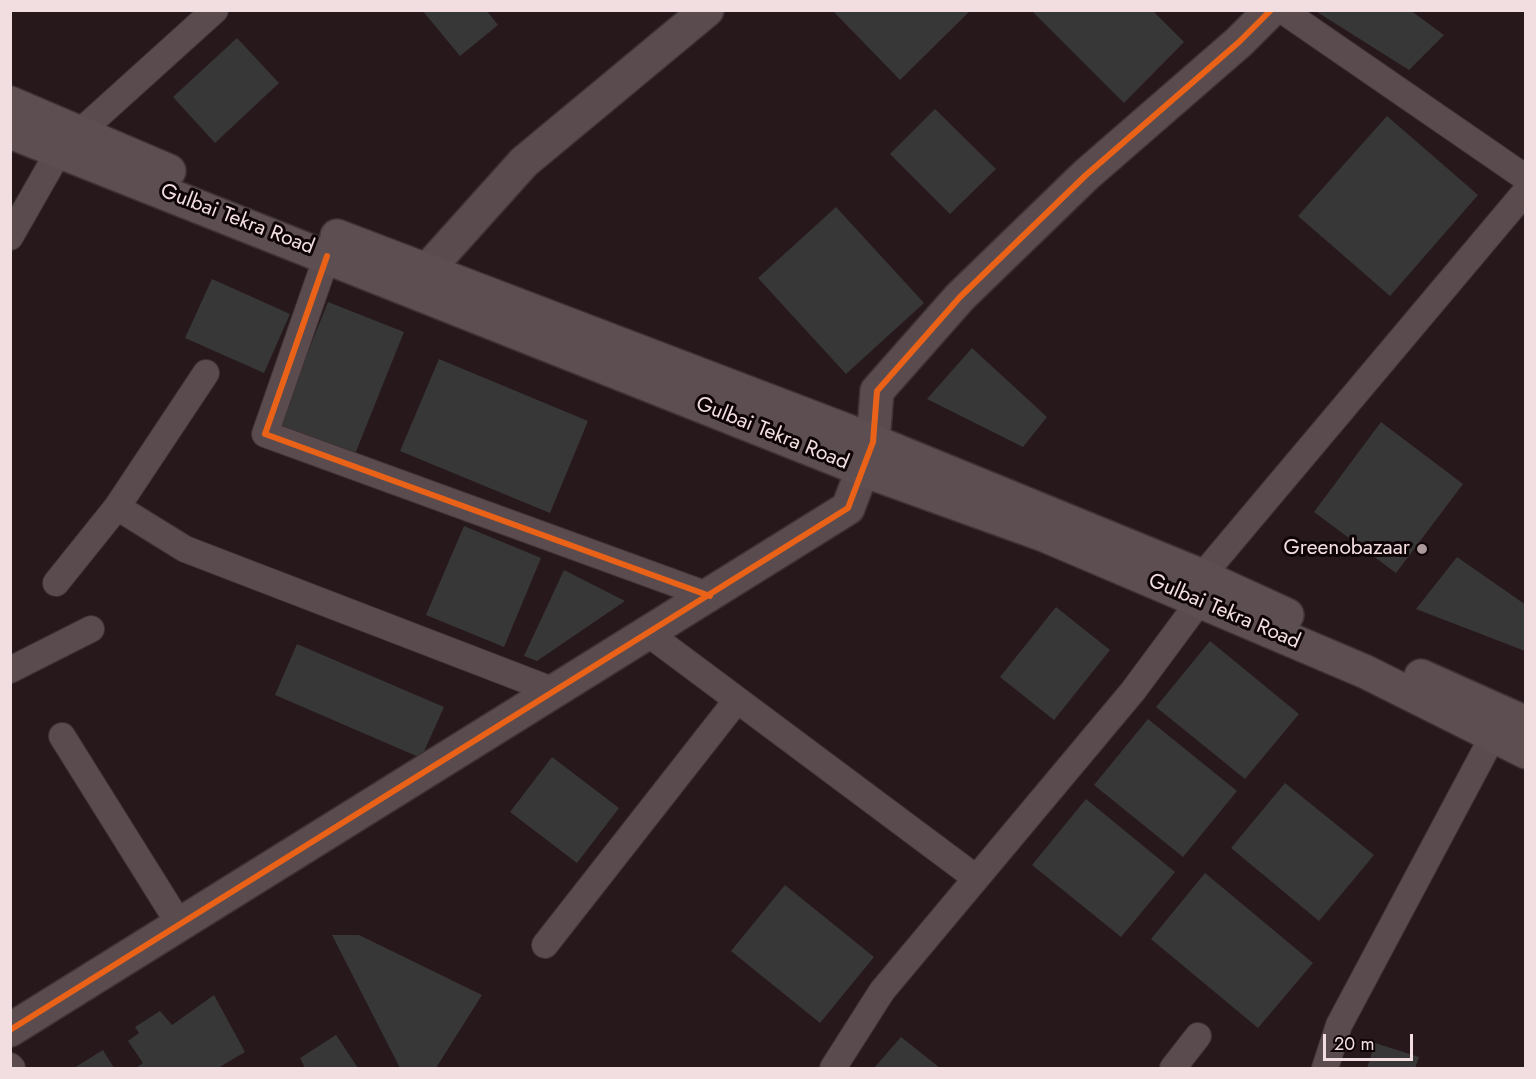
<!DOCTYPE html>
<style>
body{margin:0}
#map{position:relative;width:1536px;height:1079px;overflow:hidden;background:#27181c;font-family:Jost,sans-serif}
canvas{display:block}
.frame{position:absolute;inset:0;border:12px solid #f2dee1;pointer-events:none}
.scale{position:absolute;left:1323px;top:1034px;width:90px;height:27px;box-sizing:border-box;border:3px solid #f2dee1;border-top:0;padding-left:8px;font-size:18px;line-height:21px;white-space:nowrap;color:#f2dee1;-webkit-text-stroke:4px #0e0405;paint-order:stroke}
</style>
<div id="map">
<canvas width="1536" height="1079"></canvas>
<div class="frame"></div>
<div class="scale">20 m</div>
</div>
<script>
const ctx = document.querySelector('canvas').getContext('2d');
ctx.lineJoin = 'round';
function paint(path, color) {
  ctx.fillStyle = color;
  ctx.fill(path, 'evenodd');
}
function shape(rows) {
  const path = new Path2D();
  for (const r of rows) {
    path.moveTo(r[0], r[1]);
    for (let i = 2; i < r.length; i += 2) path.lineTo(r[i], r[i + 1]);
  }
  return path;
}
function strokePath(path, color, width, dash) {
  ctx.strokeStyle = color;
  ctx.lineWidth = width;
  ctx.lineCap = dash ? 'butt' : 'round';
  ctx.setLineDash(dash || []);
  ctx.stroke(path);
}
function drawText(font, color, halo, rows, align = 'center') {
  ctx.font = font + ' Jost,sans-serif';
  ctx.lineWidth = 6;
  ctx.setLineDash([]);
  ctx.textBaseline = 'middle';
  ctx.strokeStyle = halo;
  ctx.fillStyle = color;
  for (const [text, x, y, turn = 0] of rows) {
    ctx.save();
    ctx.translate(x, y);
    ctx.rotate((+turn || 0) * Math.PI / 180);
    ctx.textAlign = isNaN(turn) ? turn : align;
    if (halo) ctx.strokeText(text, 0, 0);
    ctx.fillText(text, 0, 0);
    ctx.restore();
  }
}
const building = shape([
 [422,10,486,10,498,25,460,56],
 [832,10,971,10,900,80],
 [1031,10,1152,10,1184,42,1124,103],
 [1318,10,1410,10,1444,35,1409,70,1317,12],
 [237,38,279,83,215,143,173,97],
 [935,109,996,169,950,214,890,154],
 [1387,116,1478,195,1390,296,1298,216],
 [836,207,924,303,846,374,758,278],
 [212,279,290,314,264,373,185,338],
 [328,302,404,332,353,459,277,429],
 [972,348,1047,417,1023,447,927,399],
 [439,359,588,421,550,513,400,451],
 [1381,422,1463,484,1396,573,1314,512],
 [464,526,541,558,504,647,426,615],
 [1457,557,1526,605,1525,651,1416,609],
 [564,570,625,601,537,661,524,656],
 [1056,607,1110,650,1054,720,1000,677],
 [1210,641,1299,714,1245,779,1156,707],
 [297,644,444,707,421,758,275,695],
 [1148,719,1237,791,1183,857,1094,785],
 [552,757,619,808,577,863,510,812],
 [1285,783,1374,855,1319,921,1231,848],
 [1086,799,1175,872,1121,937,1032,865],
 [1205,873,1313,963,1258,1028,1151,939],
 [785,885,874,957,820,1023,731,951],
 [332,935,359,935,482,995,436,1068,400,1068],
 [214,995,245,1052,218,1068,136,1068,143,1063,128,1041,139,1033,135,1027,160,1011,172,1025],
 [336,1035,358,1068,305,1068,300,1058],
 [901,1037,940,1068,874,1068],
 [1375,1043,1419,1057,1415,1068,1367,1068],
 [103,1050,114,1068,74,1068]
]);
const minor = shape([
 [1282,10,1526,178],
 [10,237,59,151,215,10],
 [327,256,265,434,710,596],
 [206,373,117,507,185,549,557,692],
 [1202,576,1526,191],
 [56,583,117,507],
 [649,634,976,878],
 [10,670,91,629],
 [62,736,180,925],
 [545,945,737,700],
 [10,1066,12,1068],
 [833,1068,882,991,1133,691,1199,602],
 [1173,1068,1198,1036],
 [1325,1068,1339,1025,1493,736]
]);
const tertiary = shape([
 [427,270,524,162,707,10],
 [10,1030,848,508,873,442,877,391,960,297,1086,175,1239,42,1271,10]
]);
const secondary = shape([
 [10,103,169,171],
 [10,132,863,470,1044,535,1366,672,1526,752],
 [337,236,848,431,1202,576,1287,615],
 [1421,676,1526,723]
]);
const cycleway = shape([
 [327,256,265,434,710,596],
 [10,1030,848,508,873,442,877,391,960,297,1086,175,1239,42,1271,10]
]);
const markers = [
 [1422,549,6,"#ab999c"]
];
const streetNames = [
 ["Gulbai Tekra Road",237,220,21],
 ["Gulbai Tekra Road",772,434,22],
 ["Gulbai Tekra Road",1224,612,23]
];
const poiNames = [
 ["Greenobazaar",1410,549]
];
paint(building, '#383738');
strokePath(minor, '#3e3235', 28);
strokePath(tertiary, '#3e3235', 36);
strokePath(secondary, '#3e3235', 36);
strokePath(minor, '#5a4c4e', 26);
strokePath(tertiary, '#5a4c4e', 33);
strokePath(secondary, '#5d4e51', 33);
strokePath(cycleway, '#ea6118', 6);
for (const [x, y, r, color] of markers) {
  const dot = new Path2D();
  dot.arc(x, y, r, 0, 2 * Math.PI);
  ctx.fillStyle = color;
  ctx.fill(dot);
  strokePath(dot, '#0e0405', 2);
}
drawText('21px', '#f2dee1', '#0e0405', streetNames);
drawText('21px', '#f2dee1', '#0e0405', poiNames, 'right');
</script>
